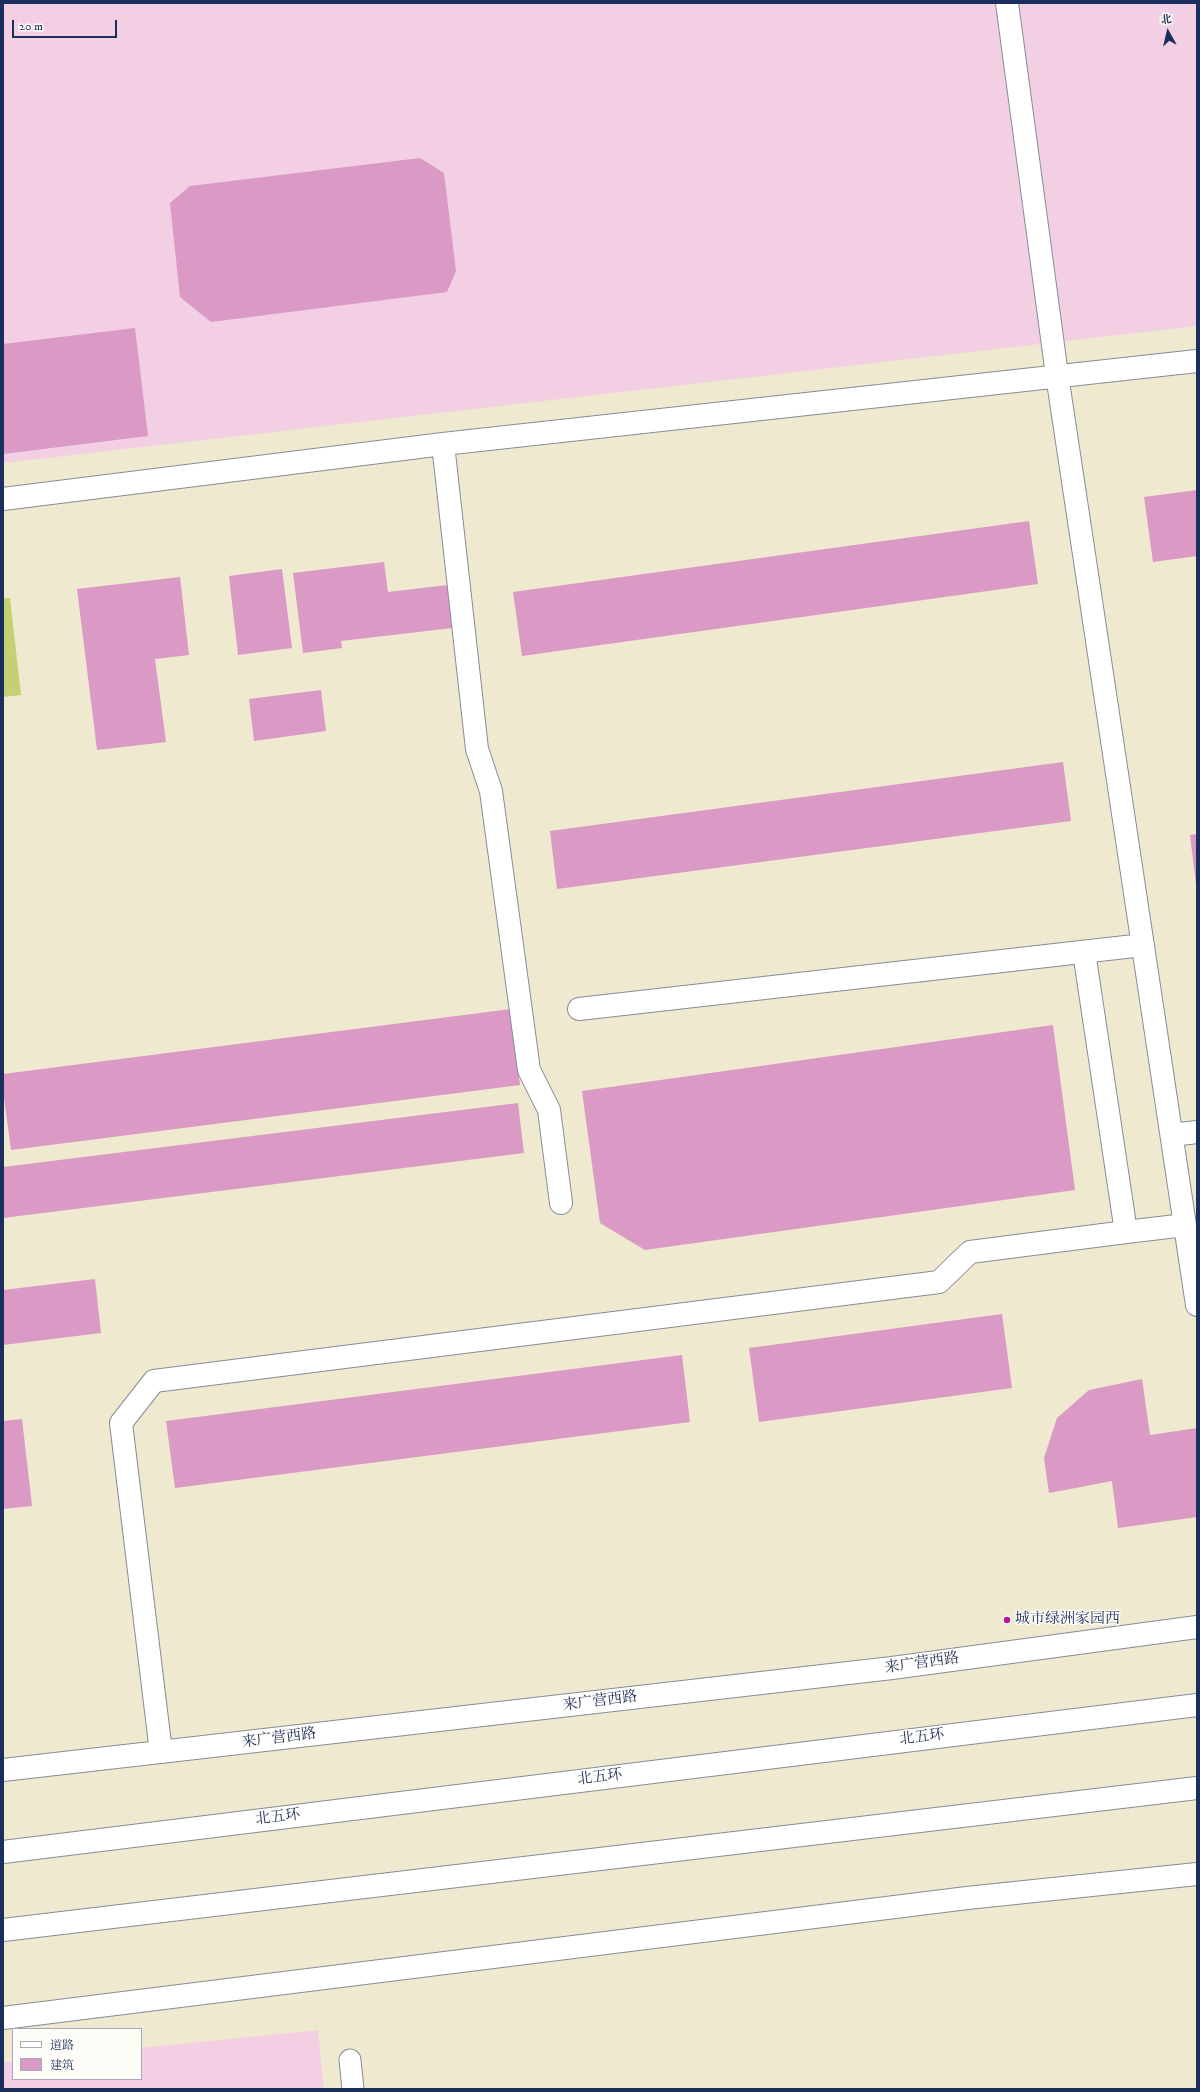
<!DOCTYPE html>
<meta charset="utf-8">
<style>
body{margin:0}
#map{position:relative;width:1200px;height:2092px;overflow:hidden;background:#efe9d0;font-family:"IM FELL DW Pica","Noto Serif SC",serif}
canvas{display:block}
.frame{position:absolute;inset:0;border:4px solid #1b2f5e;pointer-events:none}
.legend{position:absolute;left:12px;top:2028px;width:130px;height:52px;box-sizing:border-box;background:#fdfcf7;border:1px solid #a3aaba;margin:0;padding:5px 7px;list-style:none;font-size:12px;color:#1b2f5e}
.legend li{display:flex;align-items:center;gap:8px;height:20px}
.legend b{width:20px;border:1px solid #a3aaba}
.north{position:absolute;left:1148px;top:12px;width:40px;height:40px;-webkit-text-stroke:3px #fdfcf7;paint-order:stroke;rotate:352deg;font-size:11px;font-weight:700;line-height:16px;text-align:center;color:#1b2f5e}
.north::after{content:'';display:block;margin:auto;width:14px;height:18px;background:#1b2f5e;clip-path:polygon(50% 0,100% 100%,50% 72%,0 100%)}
.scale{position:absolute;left:12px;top:20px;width:105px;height:18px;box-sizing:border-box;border:2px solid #1b2f5e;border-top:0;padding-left:5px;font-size:12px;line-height:14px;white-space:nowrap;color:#1b2f5e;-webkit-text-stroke:3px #fdfcf7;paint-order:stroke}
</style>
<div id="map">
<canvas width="1200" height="2092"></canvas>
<div class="frame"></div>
<ul class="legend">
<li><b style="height:5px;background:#fff"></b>道路</li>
<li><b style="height:11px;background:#db99c5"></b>建筑</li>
</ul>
<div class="north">北</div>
<div class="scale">20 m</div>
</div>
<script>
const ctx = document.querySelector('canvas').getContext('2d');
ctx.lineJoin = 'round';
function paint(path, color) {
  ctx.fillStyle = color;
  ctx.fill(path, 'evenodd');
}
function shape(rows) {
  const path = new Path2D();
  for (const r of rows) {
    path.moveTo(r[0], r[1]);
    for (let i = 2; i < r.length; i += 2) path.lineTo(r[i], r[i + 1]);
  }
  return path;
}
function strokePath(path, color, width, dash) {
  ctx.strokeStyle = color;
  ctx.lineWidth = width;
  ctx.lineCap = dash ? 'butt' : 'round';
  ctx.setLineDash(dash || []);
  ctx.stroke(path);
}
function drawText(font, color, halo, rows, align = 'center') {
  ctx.font = font + ' "IM FELL DW Pica","Noto Serif SC",serif';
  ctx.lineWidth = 3;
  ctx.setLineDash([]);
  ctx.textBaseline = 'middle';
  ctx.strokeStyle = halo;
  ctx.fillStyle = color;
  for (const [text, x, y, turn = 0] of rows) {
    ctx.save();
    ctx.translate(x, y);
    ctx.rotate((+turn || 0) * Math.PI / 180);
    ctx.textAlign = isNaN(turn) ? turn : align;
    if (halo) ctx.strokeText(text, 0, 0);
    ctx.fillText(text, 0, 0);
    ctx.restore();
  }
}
const built = shape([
 [3,3,1197,3,1197,326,3,463],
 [318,2030,324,2089,3,2089,3,2063,13,2062,13,2079,141,2079,141,2048]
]);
const green = shape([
 [3,598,10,598,21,695,3,697]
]);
const building = shape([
 [420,158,444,173,456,271,447,292,211,322,180,297,170,203,190,186],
 [135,328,148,436,3,454,3,344],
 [1197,490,1197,556,1153,562,1144,497],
 [1029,521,1038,584,522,656,513,592],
 [384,562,388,592,456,584,461,627,341,641,342,648,303,653,293,573],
 [282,569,292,648,238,655,229,576],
 [180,577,189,655,155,659,166,742,97,750,77,589],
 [321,690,326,731,254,741,249,699],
 [1063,762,1071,821,557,889,550,831],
 [1197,834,1197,884,1196,884,1190,835],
 [511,1009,520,1085,11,1150,3,1090,3,1074],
 [1053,1025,1075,1190,645,1250,600,1223,582,1091],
 [518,1103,524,1153,3,1218,3,1167],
 [95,1279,101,1333,3,1345,3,1290],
 [1002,1314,1012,1388,759,1422,749,1348],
 [682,1355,690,1422,175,1488,166,1421],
 [1142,1379,1150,1435,1197,1428,1197,1517,1118,1528,1112,1481,1049,1493,1044,1458,1057,1418,1089,1390],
 [22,1419,32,1506,3,1509,3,1421]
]);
const lane = shape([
 [350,2060,353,2089]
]);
const street = shape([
 [1007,3,1057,375,1197,1305],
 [443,444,477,749,491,791,529,1070,549,1110,561,1203],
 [3,499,443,444,1197,361],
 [579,1009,1143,945],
 [1172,1135,1197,1132],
 [1126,1232,1185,1225],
 [161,1752,121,1423,154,1381,939,1282,970,1252,1126,1232,1084,952]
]);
const secondary = shape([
 [3,1770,892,1668,1197,1627],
 [3,2018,967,1898,1197,1874]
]);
const highway = shape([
 [3,1852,1197,1705],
 [3,1930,1197,1788]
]);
const markers = [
 [1007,1620,4,"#b5179e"]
];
const poiNames = [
 ["城市绿洲家园西",1015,1620]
];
const streetNames = [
 ["来广营西路",922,1664,-8],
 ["来广营西路",600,1702,-7],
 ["北五环",922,1738,-7],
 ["来广营西路",279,1739,-7],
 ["北五环",600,1778,-7],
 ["北五环",278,1818,-7]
];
paint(built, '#f2cfe2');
paint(green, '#c3d173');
paint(building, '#db99c5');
strokePath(lane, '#858c97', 23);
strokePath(street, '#858c97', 24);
strokePath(secondary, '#858c97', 24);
strokePath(highway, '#858c97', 24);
strokePath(lane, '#fff', 21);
strokePath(street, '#fff', 22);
strokePath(secondary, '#fff', 22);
strokePath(highway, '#fff', 22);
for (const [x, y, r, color] of markers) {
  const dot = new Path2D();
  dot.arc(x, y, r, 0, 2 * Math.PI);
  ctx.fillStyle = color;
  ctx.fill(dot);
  strokePath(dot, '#fdfcf7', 1.5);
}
drawText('15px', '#1b2f5e', '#fdfcf7', poiNames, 'left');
drawText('15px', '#1b2f5e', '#fdfcf7', streetNames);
</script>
